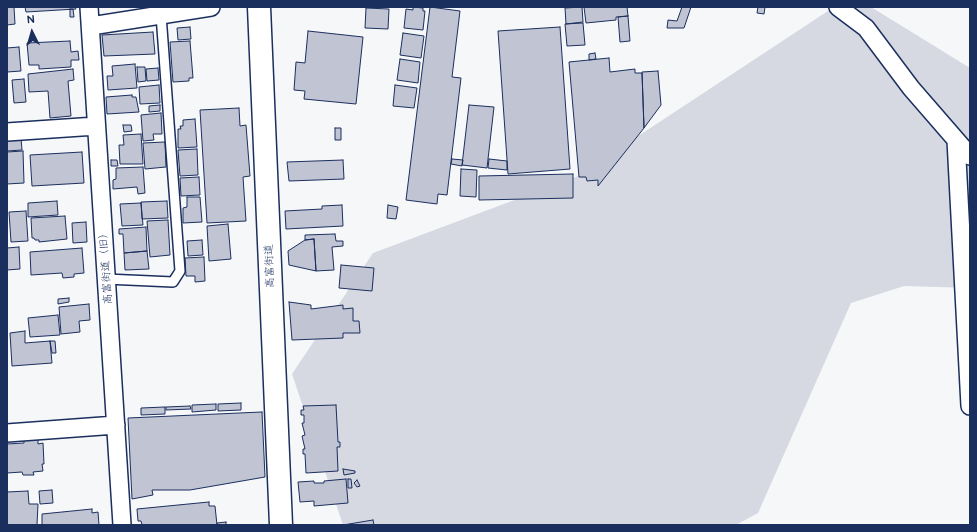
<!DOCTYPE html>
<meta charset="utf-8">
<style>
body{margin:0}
#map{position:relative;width:977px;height:532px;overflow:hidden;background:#f6f7f9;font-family:"Balsamiq Sans",sans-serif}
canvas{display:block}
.frame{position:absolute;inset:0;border:8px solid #1b2f5e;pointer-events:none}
.north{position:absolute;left:12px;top:12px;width:40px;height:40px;-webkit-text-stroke:3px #fff;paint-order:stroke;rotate:355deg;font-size:11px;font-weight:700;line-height:16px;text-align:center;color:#1b2f5e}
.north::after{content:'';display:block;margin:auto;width:14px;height:18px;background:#1b2f5e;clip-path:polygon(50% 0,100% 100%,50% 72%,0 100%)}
</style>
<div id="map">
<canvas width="977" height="532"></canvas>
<div class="frame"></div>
<div class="north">N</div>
</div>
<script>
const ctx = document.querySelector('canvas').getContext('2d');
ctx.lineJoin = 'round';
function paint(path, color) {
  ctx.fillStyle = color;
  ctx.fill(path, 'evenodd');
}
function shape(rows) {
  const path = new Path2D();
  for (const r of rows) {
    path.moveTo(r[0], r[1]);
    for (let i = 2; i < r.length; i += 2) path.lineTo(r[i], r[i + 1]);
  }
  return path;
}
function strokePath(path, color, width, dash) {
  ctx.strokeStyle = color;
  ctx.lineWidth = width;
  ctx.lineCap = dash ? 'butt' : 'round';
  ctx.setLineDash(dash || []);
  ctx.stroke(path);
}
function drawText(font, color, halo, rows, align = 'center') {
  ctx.font = font + ' "Balsamiq Sans","Klee One",sans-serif';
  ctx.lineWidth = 4;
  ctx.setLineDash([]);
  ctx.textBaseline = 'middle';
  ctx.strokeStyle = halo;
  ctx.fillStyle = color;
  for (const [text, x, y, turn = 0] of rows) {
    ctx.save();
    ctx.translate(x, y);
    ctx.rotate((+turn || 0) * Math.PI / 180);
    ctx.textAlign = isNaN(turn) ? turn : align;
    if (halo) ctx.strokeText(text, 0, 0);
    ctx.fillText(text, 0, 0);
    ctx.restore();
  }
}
const green = shape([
 [834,7,871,7,970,68,970,288,904,286,851,303,758,513,736,525,343,525,292,374,373,253,576,177]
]);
const building = shape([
 [7,7,14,7,15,24,7,25,7,7],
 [25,7,75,7,76,9,26,12,25,7],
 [413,7,423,8,423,11,425,11,423,30,404,28,406,9,413,10,413,7],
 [430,7,460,11,452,77,461,78,447,195,438,194,437,204,406,200,430,7],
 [582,7,583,22,566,24,565,8,582,7],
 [584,7,627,7,628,16,616,17,616,20,586,23,584,7],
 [682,7,691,7,684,28,667,28,668,20,677,21,682,7],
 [758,7,765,7,764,14,757,13,758,7],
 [366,8,389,9,388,29,365,28,366,8],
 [70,9,73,9,74,17,70,17,70,9],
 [628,16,630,41,620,42,618,17,628,16],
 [583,23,585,45,567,46,565,24,583,23],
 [190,27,191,39,178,40,177,28,190,27],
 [560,27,570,169,508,174,498,31,560,27],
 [308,31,363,37,356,104,304,99,305,91,294,90,296,62,305,63,308,31],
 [153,32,155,54,104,56,102,35,153,32],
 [403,33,424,36,421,58,400,55,403,33],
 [70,41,71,52,78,51,79,60,71,60,71,67,39,69,39,65,29,65,27,43,70,41],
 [190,41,193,78,189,78,189,81,173,82,170,42,190,41],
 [19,47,21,71,7,72,7,48,19,47],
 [595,53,596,59,589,60,589,54,595,53],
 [609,58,610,72,635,69,635,73,642,73,644,128,598,186,598,180,587,181,586,177,579,177,569,62,609,58],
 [400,59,420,62,418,83,397,80,400,59],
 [135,64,137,88,108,90,107,76,113,76,112,66,135,64],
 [137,67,145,67,146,81,138,82,137,67],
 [158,68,159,80,147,81,146,69,158,68],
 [73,69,74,80,68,81,71,116,50,118,48,91,29,92,28,74,73,69],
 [658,71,661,105,644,128,642,72,658,71],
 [24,79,26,102,14,103,12,80,24,79],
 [159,85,160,103,140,104,139,87,159,85],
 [395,85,417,88,414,108,393,106,395,85],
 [132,95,132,97,136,97,139,112,107,114,106,97,132,95],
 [160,105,160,111,149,112,149,106,160,105],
 [469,105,494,107,487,168,462,165,469,105],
 [239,108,240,126,246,125,250,176,243,177,246,221,207,223,200,110,239,108],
 [161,113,162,134,153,134,154,140,143,141,141,115,161,113],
 [195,119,197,147,178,148,178,129,181,129,180,126,183,126,183,120,195,119],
 [123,125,131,125,132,131,124,132,123,125],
 [335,128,341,128,341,140,335,140,335,128],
 [141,134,143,164,120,164,119,145,124,145,123,135,141,134],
 [21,138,22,150,7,151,7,139,21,138],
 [165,142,166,167,145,169,143,143,165,142],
 [197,149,198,175,180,176,178,150,197,149],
 [23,151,24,183,7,184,7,152,23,151],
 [82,152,84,183,32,186,30,155,82,152],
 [452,159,463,160,462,166,451,164,452,159],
 [489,159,507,161,507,170,488,168,489,159],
 [111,160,117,160,118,166,111,166,111,160],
 [343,160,344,179,289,181,287,162,343,160],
 [143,167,145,193,138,194,137,187,113,189,113,180,116,179,116,168,143,167],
 [461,169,477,170,476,197,460,196,461,169],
 [573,174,573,198,479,200,479,176,573,174],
 [199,177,200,195,181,196,180,178,199,177],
 [187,197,200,197,202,222,183,223,183,208,187,207,187,197],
 [57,201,58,215,28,217,28,203,57,201],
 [167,201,168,218,142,219,141,202,167,201],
 [141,203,143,225,122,226,120,204,141,203],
 [342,205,343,226,286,229,285,211,322,209,322,206,342,205],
 [388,205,398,207,396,219,387,218,388,205],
 [26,211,28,241,11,242,9,212,26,211],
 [65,216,67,239,39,242,39,240,35,240,34,238,32,238,31,218,65,216],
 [168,220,170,255,150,257,147,221,168,220],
 [86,222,87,242,73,243,72,223,86,222],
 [228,224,231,259,209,261,207,226,228,224],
 [146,227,147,251,124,253,123,234,119,234,119,229,146,227],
 [335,234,336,241,343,241,343,246,332,247,334,270,316,271,314,239,305,240,305,235,335,234],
 [314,239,316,271,289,265,288,251,305,240,314,239],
 [202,240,203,255,188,256,187,241,202,240],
 [19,247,20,269,7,270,7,248,19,247],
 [82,248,84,273,74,274,74,277,63,278,62,273,31,275,30,252,82,248],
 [147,251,149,269,125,270,124,253,147,251],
 [204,257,205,281,195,282,195,276,186,276,185,258,204,257],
 [341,265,374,268,372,291,339,288,341,265],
 [69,298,69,302,58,304,58,299,69,298],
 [289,302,311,305,311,309,343,305,343,309,353,308,353,321,359,321,360,333,343,333,343,338,292,340,289,302],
 [89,304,90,320,79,321,80,332,61,334,59,307,89,304],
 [58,315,60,335,30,337,28,318,58,315],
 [25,331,25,343,50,341,52,363,12,366,10,333,25,331],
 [50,341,55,341,56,353,52,353,50,341],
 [241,403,241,410,218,411,218,404,241,403],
 [216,404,216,410,192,412,192,405,216,404],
 [336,405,338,442,340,442,340,447,337,447,338,471,306,473,305,454,303,454,303,449,305,449,302,436,305,435,302,423,304,423,304,415,301,415,301,410,304,410,303,406,336,405],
 [190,406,191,409,166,410,166,407,190,406],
 [165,407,165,414,141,415,141,408,165,407],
 [262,412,265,477,190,490,152,490,153,495,132,499,128,418,262,412],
 [38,437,38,444,43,443,44,464,42,464,43,471,33,472,34,475,23,475,22,472,7,473,7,444,24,443,24,438,38,437],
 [343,469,355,471,355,473,344,475,343,469],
 [346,479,348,503,314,506,314,501,300,502,298,482,314,481,314,483,324,483,324,481,346,479],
 [348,479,351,479,352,488,348,488,348,479],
 [357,480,360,486,357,487,354,483,357,480],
 [52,490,53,503,40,504,39,491,52,490],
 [28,491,29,504,38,504,37,525,7,525,7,492,28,491],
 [209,502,209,506,215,506,217,525,142,525,141,521,138,521,137,509,209,502],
 [92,509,92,513,98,512,99,525,42,525,42,514,92,509],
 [373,520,374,525,343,525,373,520],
 [226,522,226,525,217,525,217,523,226,522]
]);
const service = shape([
 [106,279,173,282,180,271,161,15]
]);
const minor = shape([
 [89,7,122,525],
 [838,7,866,28,911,88,970,156],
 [91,26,211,7],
 [7,132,96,126],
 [956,140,970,406],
 [7,433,116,425]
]);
const tertiary = shape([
 [259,7,281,525]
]);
const streetNames = [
 ["高富街道（旧）",106,266,-94],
 ["高富街道",270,266,-92]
];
paint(green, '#d6d9e2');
paint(building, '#c0c4d3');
strokePath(building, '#1b2f5e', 1);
strokePath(service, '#1b2f5e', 12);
strokePath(minor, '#1b2f5e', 20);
strokePath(tertiary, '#1b2f5e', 25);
strokePath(service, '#fff', 9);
strokePath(minor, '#fff', 17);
strokePath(tertiary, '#fff', 22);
drawText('11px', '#1b2f5e', '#fff', streetNames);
</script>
